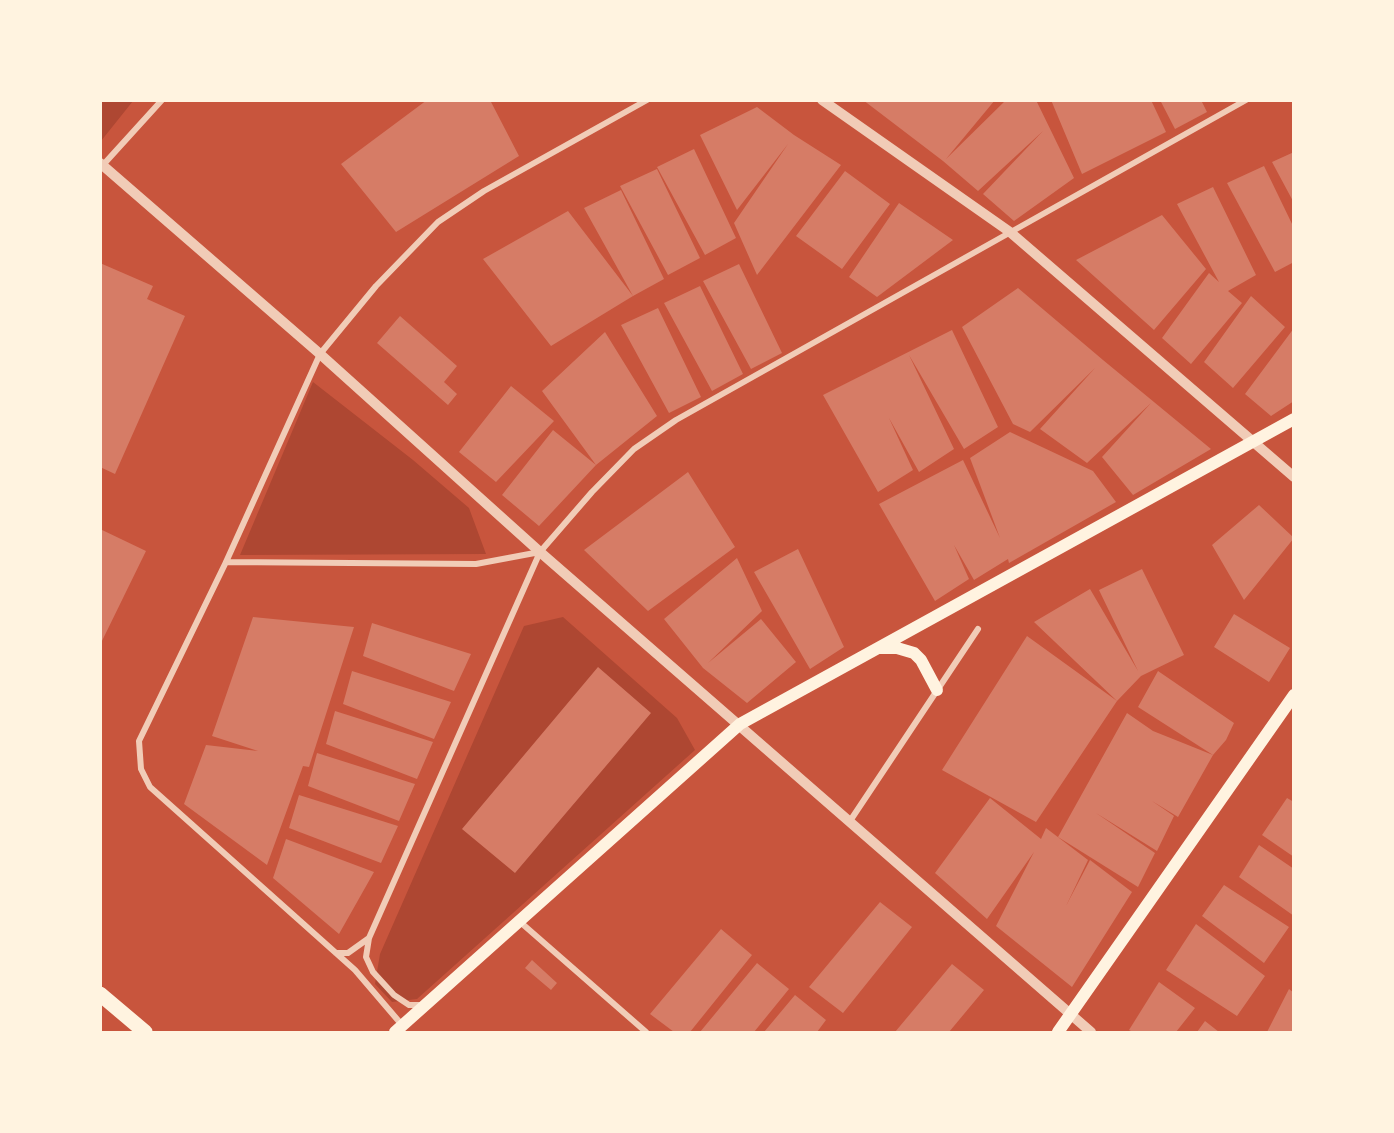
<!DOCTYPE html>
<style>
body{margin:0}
#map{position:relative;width:1394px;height:1133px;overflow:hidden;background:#c8553d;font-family:"DM Sans",sans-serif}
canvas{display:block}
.frame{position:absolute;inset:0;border:102px solid #fff3e0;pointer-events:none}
</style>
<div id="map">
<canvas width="1394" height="1133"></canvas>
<div class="frame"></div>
</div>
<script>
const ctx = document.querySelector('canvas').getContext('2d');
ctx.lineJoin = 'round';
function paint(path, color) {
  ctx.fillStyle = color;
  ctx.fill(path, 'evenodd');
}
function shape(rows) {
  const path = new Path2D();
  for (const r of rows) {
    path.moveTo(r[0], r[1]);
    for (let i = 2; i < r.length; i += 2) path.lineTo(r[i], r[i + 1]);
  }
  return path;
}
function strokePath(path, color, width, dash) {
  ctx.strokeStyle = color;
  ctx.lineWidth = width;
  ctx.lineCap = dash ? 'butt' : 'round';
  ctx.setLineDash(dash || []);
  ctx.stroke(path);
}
const green = shape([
 [101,100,133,101,101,141,100,101],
 [313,382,413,460,469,508,486,554,240,555],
 [563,617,677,718,695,750,417,999,392,1002,375,984,380,954,524,626]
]);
const building = shape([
 [427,100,490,100,519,156,396,232,341,164],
 [863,100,995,100,946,159,1006,100,1036,100,1074,178,1014,221,983,194,1043,131,978,191,943,161],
 [1051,100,1151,100,1166,132,1082,174],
 [1160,100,1201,100,1207,112,1175,129],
 [757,107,794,135,841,165,757,275,734,223,788,144,737,210,700,135],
 [694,149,736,238,705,255,657,167],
 [1294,152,1294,203,1272,162],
 [1264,166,1294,228,1294,262,1275,272,1227,183],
 [657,169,700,258,668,275,620,186],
 [845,171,890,204,842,269,796,236],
 [1213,187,1256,275,1228,291,1242,303,1191,364,1162,338,1209,273,1219,282,1177,204],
 [621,190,664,279,633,296,584,208],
 [899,203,953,240,877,297,849,277],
 [568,211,633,296,551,346,483,259],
 [1162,215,1206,269,1154,330,1076,260],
 [100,263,153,286,147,299,185,316,115,474,100,467],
 [739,264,782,353,751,369,703,281],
 [700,286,743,374,712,391,664,303],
 [1018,288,1103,360,1211,449,1133,495,1102,457,1151,403,1087,463,1040,429,1095,368,1030,432,1013,424,962,327],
 [1251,296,1285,327,1233,388,1204,362],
 [658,308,701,397,669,413,621,325],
 [400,316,457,366,444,382,457,394,448,405,377,343],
 [1294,328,1294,401,1271,416,1245,394],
 [952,330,998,427,964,449,909,355,954,449,919,472,889,418,913,470,878,492,823,395],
 [605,332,657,416,596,465,539,526,502,495,553,430,596,465,542,391],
 [511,386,554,421,496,482,459,452],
 [1010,432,1093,471,1116,502,1009,563,1008,559,974,580,954,545,969,579,935,601,879,504,963,460,1000,538,970,458],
 [688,472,735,547,648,611,584,550],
 [1259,505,1294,538,1244,600,1212,545],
 [100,529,146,551,100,645],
 [798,549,844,647,810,669,754,572],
 [737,558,762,611,708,663,761,619,796,662,747,703,703,668,664,619],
 [1142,569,1184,655,1141,676,1117,701,1036,822,942,770,1027,636,1117,701,1034,622,1090,589,1138,671,1099,590],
 [1234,614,1290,648,1269,682,1214,647],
 [253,617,354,627,309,767,303,766,267,865,184,804,206,745,258,751,212,736],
 [372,623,471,654,454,691,363,656],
 [598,667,651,713,515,873,462,829],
 [352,671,451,702,434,739,343,704],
 [1158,671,1234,723,1226,740,1213,755,1178,817,1152,801,1174,816,1157,851,1096,813,1155,853,1138,887,1058,837,1127,713,1153,731,1213,755,1138,707],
 [335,711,433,742,417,779,326,744],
 [317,753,415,784,399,821,308,786],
 [299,795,398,826,381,863,289,828],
 [990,798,1041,839,1046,828,1088,860,1066,906,1090,860,1132,892,1072,987,996,926,1034,852,987,919,935,873],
 [1287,798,1294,802,1294,857,1262,835],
 [286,839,374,872,339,934,273,878],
 [1259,845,1294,869,1294,916,1239,877],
 [1224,885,1289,927,1264,963,1202,916],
 [880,902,912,927,843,1013,809,987],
 [1196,924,1265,976,1237,1016,1166,970],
 [721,929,752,955,690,1032,674,1032,650,1014],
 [532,960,557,983,551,990,525,968],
 [757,963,789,989,754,1032,700,1032],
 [952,964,984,990,949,1032,895,1032],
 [1159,982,1195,1008,1176,1032,1133,1032,1129,1030],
 [1289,989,1294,993,1294,1032,1267,1032],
 [795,995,826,1020,817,1032,764,1032],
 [1205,1021,1219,1032,1197,1032]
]);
const minor = shape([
 [103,165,162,100],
 [226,562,476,564,540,552],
 [850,821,978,629],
 [519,921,646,1032],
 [336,953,348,953,369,938],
 [423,1005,409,1005,394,995,373,972,366,957,369,938,540,552,592,492,634,449,676,420,1246,100],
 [402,1025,355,970,150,787,141,769,139,741,226,562,320,354,376,286,438,222,484,191,647,100]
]);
const tertiary = shape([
 [822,100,1010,232,1294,477],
 [100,163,320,354,540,552,1091,1032]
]);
const secondary = shape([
 [879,648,897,648,914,653,921,660,937,690],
 [395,1032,740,724,1294,419],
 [1058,1032,1294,695]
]);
const primary = shape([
 [100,994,145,1032]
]);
paint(green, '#ae4732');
paint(building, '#d67c66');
strokePath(minor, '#f1ccb7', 6);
strokePath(tertiary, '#f1ccb7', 10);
strokePath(secondary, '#fff3e0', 12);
strokePath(primary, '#fff3e0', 15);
</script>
